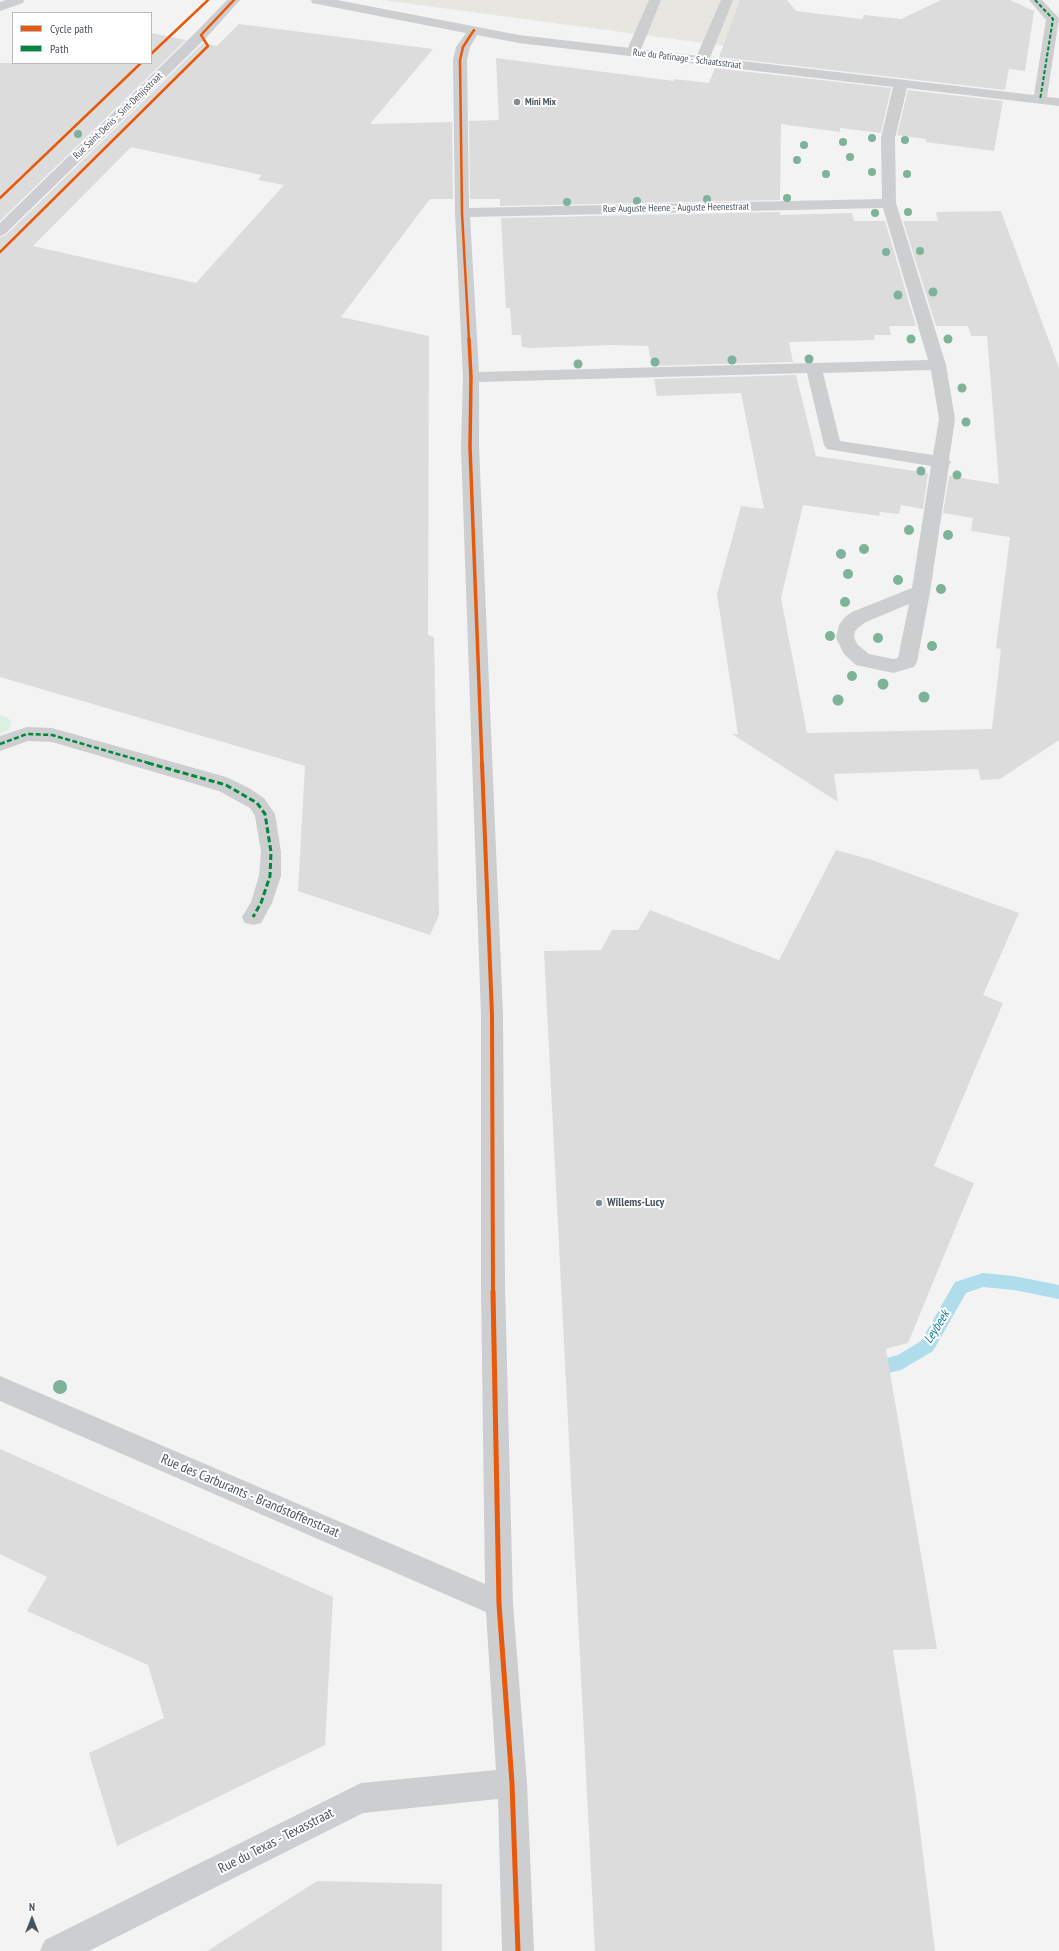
<!DOCTYPE html>
<style>
body{margin:0}
#map{position:relative;width:1059px;height:1951px;overflow:hidden;background:#f3f3f3;font-family:"PT Sans Narrow",sans-serif}
canvas{display:block}
.legend{position:absolute;left:12px;top:12px;width:140px;height:52px;box-sizing:border-box;background:#fff;border:1px solid #b7bbbf;margin:0;padding:5px 7px;list-style:none;font-size:12px;color:#4a545e}
.legend li{display:flex;align-items:center;gap:8px;height:20px}
.legend b{width:20px;border:1px solid #b7bbbf}
.north{position:absolute;left:12px;top:1899px;width:40px;height:40px;-webkit-text-stroke:3px #fff;paint-order:stroke;rotate:0deg;font-size:11px;font-weight:700;line-height:16px;text-align:center;color:#4a545e}
.north::after{content:'';display:block;margin:auto;width:14px;height:18px;background:#4a545e;clip-path:polygon(50% 0,100% 100%,50% 72%,0 100%)}
</style>
<div id="map">
<canvas width="1059" height="1951"></canvas>
<ul class="legend">
<li><b style="height:5px;background:#e8590c"></b>Cycle path</li>
<li><b style="height:5px;background:#00873e"></b>Path</li>
</ul>
<div class="north">N</div>
</div>
<script>
const ctx = document.querySelector('canvas').getContext('2d');
ctx.lineJoin = 'round';
function paint(path, color) {
  ctx.fillStyle = color;
  ctx.fill(path, 'evenodd');
}
function shape(rows) {
  const path = new Path2D();
  for (const r of rows) {
    path.moveTo(r[0], r[1]);
    for (let i = 2; i < r.length; i += 2) path.lineTo(r[i], r[i + 1]);
  }
  return path;
}
function strokePath(path, color, width, dash) {
  ctx.strokeStyle = color;
  ctx.lineWidth = width;
  ctx.lineCap = dash ? 'butt' : 'round';
  ctx.setLineDash(dash || []);
  ctx.stroke(path);
}
function drawText(font, color, halo, rows, align = 'center') {
  ctx.font = font + ' "PT Sans Narrow",sans-serif';
  ctx.lineWidth = 4;
  ctx.setLineDash([]);
  ctx.textBaseline = 'middle';
  ctx.strokeStyle = halo;
  ctx.fillStyle = color;
  for (const [text, x, y, turn = 0] of rows) {
    ctx.save();
    ctx.translate(x, y);
    ctx.rotate((+turn || 0) * Math.PI / 180);
    ctx.textAlign = isNaN(turn) ? turn : align;
    if (halo) ctx.strokeText(text, 0, 0);
    ctx.fillText(text, 0, 0);
    ctx.restore();
  }
}
const commercial = shape([
 [382,0,787,0,823,47,861,64]
]);
const green = shape([
 [0,715,8,718,12,722,9,730,0,733]
]);
const stream = shape([
 [983,1273,1014,1276,1059,1285,1059,1299,1014,1290,983,1287,966,1293,933,1351,901,1370,870,1377,864,1374,862,1369,864,1364,898,1355,921,1341,955,1282,983,1273]
]);
const building = shape([
 [740,0,787,0,796,11,862,19,864,15,901,19,941,0,1010,0,1034,11,1025,71,1009,69,1005,90,719,57],
 [239,24,433,49,370,124,452,122,453,199,430,199,341,317,429,336,428,635,434,637,439,915,430,935,298,891,305,766,0,677,0,237,6,235,203,43,217,46],
 [131,147,262,175,258,180,284,185,196,283,33,246],
 [151,33,186,40,0,221,0,63,151,63],
 [496,58,674,81,674,79,709,83,715,68,891,88,881,133,840,128,840,132,781,124,780,200,500,206,500,199,470,199,469,121,499,120],
 [908,90,1003,101,994,151,926,142,926,139,897,135],
 [1001,211,1059,368,1059,740,1000,779,981,780,978,769,834,774,838,802,732,734,738,734,717,594,741,506,764,509,741,393,657,396,654,379,796,375,816,456,928,473,923,509,901,505,899,514,880,512,879,516,803,505,781,598,807,733,992,729,1001,649,996,648,1010,537,971,531,973,518,943,513,949,476,999,484,987,336,971,336,968,326,936,326,903,221,938,221,936,212],
 [780,212,780,215,852,213,854,221,885,221,916,326,889,326,891,335,874,335,875,340,789,342,793,362,652,366,648,346,613,345,532,348,522,347,521,335,512,335,510,308,506,308,501,218],
 [836,850,869,859,1019,913,983,995,1003,1003,934,1166,974,1183,908,1343,886,1349,937,1649,893,1650,916,1798,935,1951,595,1951,544,951,601,950,612,930,638,930,650,910,779,960],
 [0,1449,333,1597,325,1745,117,1846,89,1753,164,1718,148,1665,27,1611,47,1577,0,1554],
 [317,1881,442,1884,442,1951,207,1951]
]);
const lane = shape([
 [6,0,24,0,23,3,0,11,0,2,6,0],
 [649,0,661,0,640,52,638,55,628,55,626,52,649,0],
 [721,0,733,0,709,60,707,63,702,64,697,63,695,60,721,0]
]);
const street = shape([
 [311,0,337,0,519,35,1034,95,1046,20,1029,0,1042,0,1059,18,1047,97,1059,98,1059,106,907,88,895,138,896,203,946,365,955,419,949,460,951,462,949,465,930,592,917,662,914,667,893,673,856,665,844,654,836,638,839,625,845,617,852,612,912,588,931,466,827,449,824,445,807,373,479,382,479,447,503,1015,505,1285,513,1604,527,1783,534,1951,502,1951,498,1799,363,1813,89,1951,40,1951,45,1940,361,1783,496,1770,486,1612,0,1401,0,1376,485,1584,481,1285,481,1015,461,447,463,377,455,213,453,60,456,47,466,33,317,4,312,3,311,0],
 [477,35,519,43,893,87,881,138,882,199,469,208,467,60,470,47,477,35],
 [883,208,928,360,479,372,470,217,883,208],
 [931,370,939,419,933,455,840,441,823,373,931,370],
 [909,604,898,658,893,659,869,654,858,645,854,638,855,631,859,627,866,622,909,604],
 [27,727,52,728,226,777,249,788,264,798,275,814,281,852,281,876,272,903,261,923,253,925,245,923,242,917,251,902,259,876,261,852,255,816,250,808,219,791,52,742,28,741,0,751,0,736,27,727]
]);
const secondary = shape([
 [227,0,240,0,206,38,5,234,0,236,0,223,196,32,227,0]
]);
const quietFar2 = shape([
 [1035,0,1053,19,1040,100]
]);
const quietFar1 = shape([
 [0,744,27,734,52,735,152,764]
]);
const quiet = shape([
 [148,763,226,785,257,803,265,814,271,852,270,876,261,903,253,917]
]);
const cyclewayFar3 = shape([
 [151,54,208,0],
 [0,198,141,63],
 [0,252,208,46,201,35,234,0],
 [469,340,462,213,460,60,463,47,474,30]
]);
const cyclewayFar2 = shape([
 [469,339,471,377,470,447,482,764]
]);
const cyclewayFar1 = shape([
 [482,763,492,1015,493,1292]
]);
const cycleway = shape([
 [493,1291,499,1604,512,1783,518,1951]
]);
const trees = [
 [78,134,4],
 [872,138,4],
 [905,140,4],
 [843,142,4],
 [804,145,4],
 [850,157,4],
 [797,160,4],
 [872,172,4],
 [826,174,4],
 [907,174,4],
 [787,198,4],
 [707,199,4],
 [637,201,4],
 [567,202,4],
 [908,212,4],
 [875,213,4],
 [920,251,4],
 [886,252,4],
 [933,292,4.5],
 [898,295,4.5],
 [911,339,4.5],
 [948,339,4.5],
 [809,359,4.5],
 [732,360,4.5],
 [655,362,4.5],
 [578,364,4.5],
 [962,388,4.5],
 [966,422,4.5],
 [921,471,4.5],
 [957,475,4.5],
 [909,530,5],
 [948,535,5],
 [864,549,5],
 [841,554,5],
 [848,574,5],
 [898,580,5],
 [941,589,5],
 [845,602,5],
 [830,636,5],
 [878,638,5],
 [932,646,5],
 [852,676,5],
 [883,684,5.5],
 [924,697,5.5],
 [838,700,5.5],
 [60,1387,7]
];
const markers = [
 [517,102,4,"#858c92"],
 [599,1203,4,"#858c92"]
];
const farStreetnames = [
 ["Rue du Patinage - Schaatsstraat",687,59,7],
 ["Rue Saint-Denis - Sint-Denijsstraat",118,116,-44],
 ["Rue Auguste Heene - Auguste Heenestraat",676,208,-1]
];
const farPoinames = [
 ["Mini Mix",525,102]
];
const poiNames = [
 ["Willems-Lucy",607,1203]
];
const waterNames = [
 ["Leybeek",937,1327,-58]
];
const nearStreetnames = [
 ["Rue des Carburants - Brandstoffenstraat",250,1496,23],
 ["Rue du Texas - Texasstraat",276,1841,-27]
];
paint(commercial, '#e7e6e1');
paint(green, '#d9f0e3');
paint(stream, '#afddec');
paint(building, '#dcdcdd');
paint(lane, '#ccced0');
paint(street, '#ccced0');
paint(secondary, '#cdced1');
strokePath(quietFar2, '#00873e', 2, [4, 2]);
strokePath(quietFar1, '#00873e', 2.5, [5, 2.5]);
strokePath(quiet, '#00873e', 3, [6, 3]);
strokePath(cyclewayFar3, '#e8590c', 2.5);
strokePath(cyclewayFar2, '#e8590c', 3.5);
strokePath(cyclewayFar1, '#e8590c', 4);
strokePath(cycleway, '#e8590c', 5);
ctx.fillStyle = '#7db39a';
for (const [x, y, r] of trees) {
  ctx.beginPath();
  ctx.arc(x, y, r, 0, 2 * Math.PI);
  ctx.fill();
}
for (const [x, y, r, color] of markers) {
  const dot = new Path2D();
  dot.arc(x, y, r, 0, 2 * Math.PI);
  ctx.fillStyle = color;
  ctx.fill(dot);
  strokePath(dot, '#fff', 1.5);
}
drawText('10px', '#4a545e', '#fff', farStreetnames);
drawText('bold 10px', '#4a545e', '#fff', farPoinames, 'left');
drawText('bold 12px', '#4a545e', '#fff', poiNames, 'left');
drawText('italic 13px', '#137da1', '#fff', waterNames);
drawText('14px', '#4a545e', '#fff', nearStreetnames);
</script>
